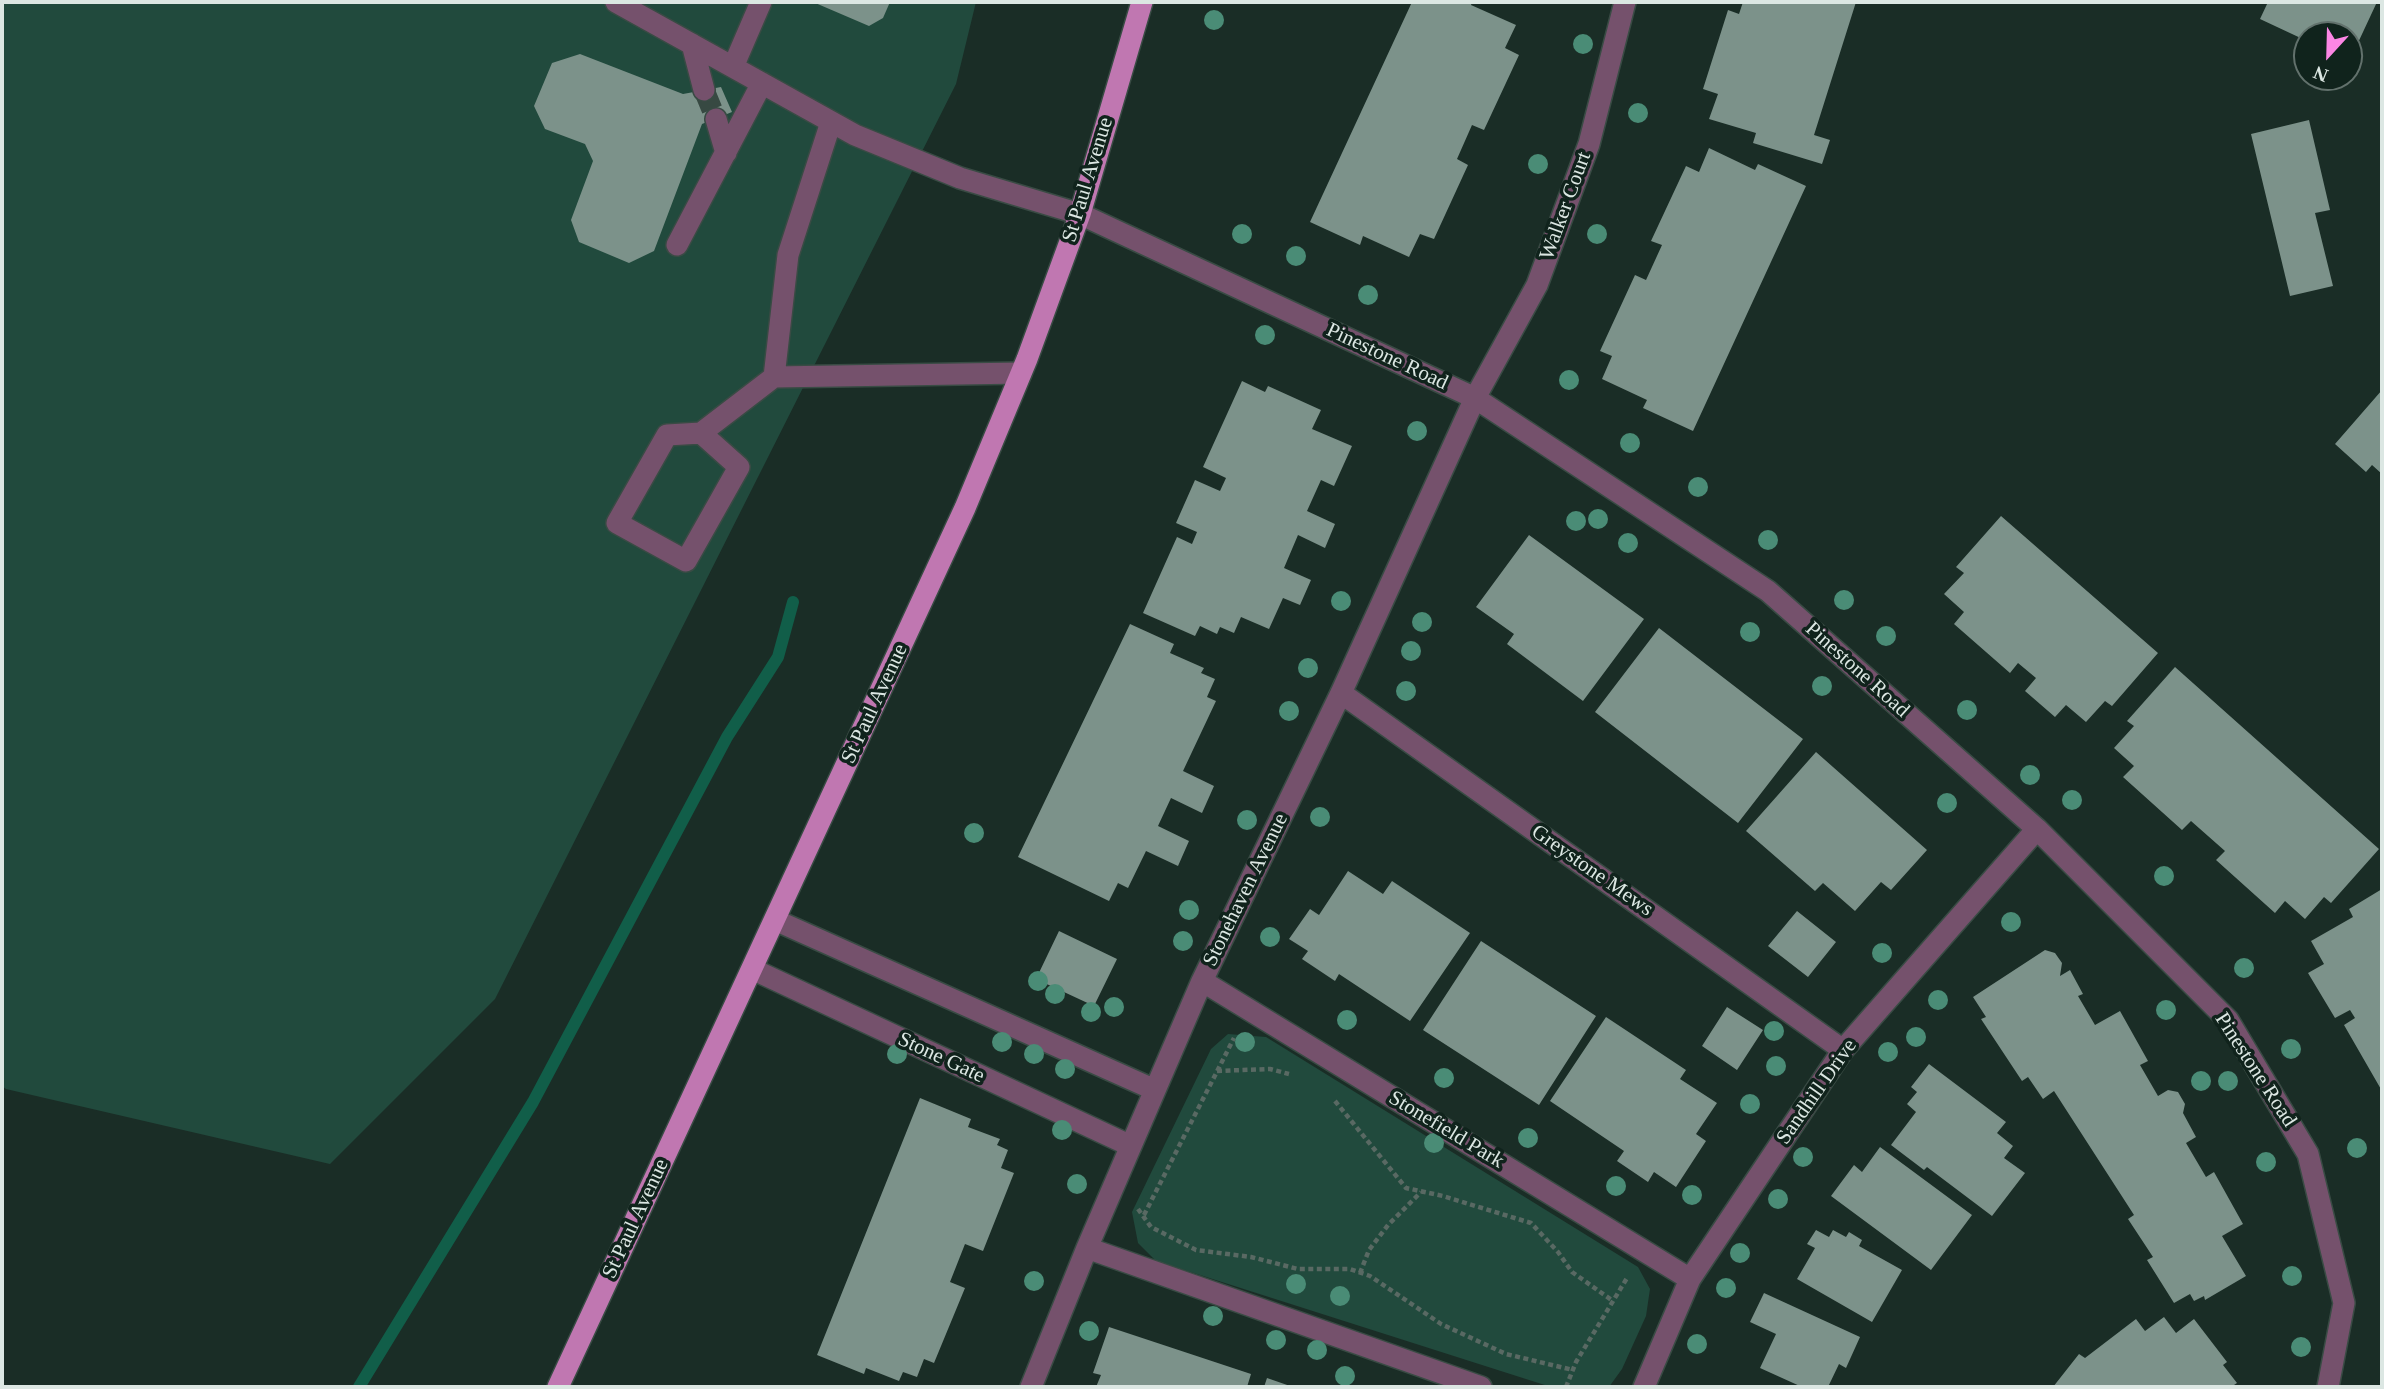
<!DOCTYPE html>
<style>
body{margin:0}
#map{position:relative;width:2384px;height:1389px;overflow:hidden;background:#1a2d26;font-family:Georgia,serif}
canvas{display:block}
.frame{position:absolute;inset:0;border:4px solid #dce7e3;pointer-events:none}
.north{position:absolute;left:2293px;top:21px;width:70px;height:70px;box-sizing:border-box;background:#10231c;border:2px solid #62716c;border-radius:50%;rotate:202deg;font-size:19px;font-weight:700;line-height:28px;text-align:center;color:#dce7e3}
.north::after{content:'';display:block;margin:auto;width:24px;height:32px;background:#fc86e4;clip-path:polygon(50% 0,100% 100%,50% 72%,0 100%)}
</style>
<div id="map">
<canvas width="2384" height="1389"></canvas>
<div class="frame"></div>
<div class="north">N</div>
</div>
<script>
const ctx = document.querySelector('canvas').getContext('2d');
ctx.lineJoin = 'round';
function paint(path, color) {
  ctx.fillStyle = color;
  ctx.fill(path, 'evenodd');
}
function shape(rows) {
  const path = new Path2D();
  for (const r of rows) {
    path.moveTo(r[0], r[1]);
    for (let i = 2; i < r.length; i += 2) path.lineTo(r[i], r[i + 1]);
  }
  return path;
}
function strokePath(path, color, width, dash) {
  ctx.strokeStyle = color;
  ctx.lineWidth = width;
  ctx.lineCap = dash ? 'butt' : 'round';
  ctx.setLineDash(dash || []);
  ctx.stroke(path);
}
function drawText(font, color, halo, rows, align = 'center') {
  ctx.font = font + ' Georgia,serif';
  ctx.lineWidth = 7;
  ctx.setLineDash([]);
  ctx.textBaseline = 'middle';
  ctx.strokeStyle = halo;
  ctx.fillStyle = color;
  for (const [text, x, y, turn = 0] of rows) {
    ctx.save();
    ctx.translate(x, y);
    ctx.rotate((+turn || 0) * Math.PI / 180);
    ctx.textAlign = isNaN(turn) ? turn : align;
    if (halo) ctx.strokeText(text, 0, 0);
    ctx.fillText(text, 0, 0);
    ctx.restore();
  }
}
const green = shape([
 [2,2,976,2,956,84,495,999,330,1164,6,1089,2,1086],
 [1228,1034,1266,1037,1638,1267,1650,1289,1646,1316,1622,1369,1609,1387,1551,1387,1156,1261,1138,1243,1132,1212,1211,1049]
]);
const stream = shape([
 [359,1387,533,1102,727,737,778,657,793,602]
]);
const building = shape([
 [813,2,890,2,883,18,869,26],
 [1412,2,1472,2,1471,5,1516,25,1505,48,1519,55,1484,130,1472,125,1457,159,1468,165,1434,239,1420,234,1409,257,1363,236,1360,245,1310,222],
 [1743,2,1856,2,1814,135,1830,140,1822,164,1753,143,1756,133,1709,119,1718,94,1703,89,1728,10,1739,14],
 [2268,2,2377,2,2349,62,2349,35,2307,35,2307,41,2260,19],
 [580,54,683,94,721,87,732,112,702,124,654,251,629,263,579,242,571,220,593,161,585,144,545,129,534,106,552,63],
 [2309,120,2330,210,2315,213,2333,286,2290,296,2251,134],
 [1709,148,1755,170,1758,164,1806,186,1693,431,1643,408,1647,400,1602,379,1612,356,1600,351,1635,275,1646,280,1662,245,1651,241,1686,166,1699,172],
 [1242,381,1265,392,1268,386,1321,410,1312,429,1352,446,1334,486,1321,480,1307,511,1335,524,1325,548,1298,535,1284,568,1311,580,1300,605,1283,598,1269,629,1241,617,1234,633,1220,627,1217,634,1200,626,1195,636,1143,613,1177,537,1192,544,1197,532,1176,523,1195,480,1220,491,1226,478,1203,467],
 [2382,390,2382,474,2372,465,2366,472,2335,444],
 [2001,516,2158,653,2112,706,2105,701,2086,722,2066,705,2055,717,2025,691,2036,678,2018,663,2010,673,1954,624,1964,612,1944,594,1964,573,1956,567],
 [1529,535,1644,619,1583,701,1507,644,1514,634,1476,607],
 [1130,624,1174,644,1170,653,1204,668,1201,673,1215,679,1207,697,1216,701,1183,771,1214,786,1202,813,1171,798,1158,826,1189,841,1178,866,1146,851,1128,888,1118,883,1109,901,1018,857],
 [1659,628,1803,739,1738,823,1595,712],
 [2175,667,2379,849,2331,903,2324,897,2305,919,2285,901,2275,913,2216,860,2225,851,2191,821,2182,830,2123,777,2134,766,2114,748,2134,726,2127,721],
 [1816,752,1927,850,1891,890,1881,882,1855,911,1823,883,1815,891,1746,831],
 [1348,871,1383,894,1392,881,1470,933,1410,1021,1339,974,1335,981,1302,959,1308,951,1289,939,1310,909,1319,915],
 [2382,889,2382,1091,2344,1025,2355,1018,2350,1010,2335,1018,2308,973,2324,964,2311,941,2353,917,2349,909],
 [1797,911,1836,942,1808,977,1768,946],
 [1059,931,1117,959,1094,1006,1036,979],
 [1481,941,1596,1016,1539,1105,1423,1030],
 [2045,950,2055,953,2062,963,2060,976,2070,970,2083,994,2078,996,2095,1025,2120,1011,2148,1061,2140,1065,2158,1096,2168,1090,2178,1092,2185,1104,2183,1113,2196,1137,2186,1143,2206,1177,2214,1172,2243,1224,2222,1236,2246,1276,2205,1300,2204,1296,2194,1301,2190,1294,2174,1303,2147,1260,2153,1257,2128,1219,2134,1215,2054,1091,2043,1099,2028,1077,2022,1081,1981,1019,1986,1017,1973,997],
 [1727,1007,1763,1030,1737,1070,1702,1046],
 [1606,1017,1686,1070,1680,1079,1717,1103,1696,1134,1706,1141,1676,1187,1654,1172,1648,1182,1617,1161,1624,1151,1550,1101],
 [1929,1064,2006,1122,1997,1133,2013,1146,2004,1158,2025,1173,1992,1216,1927,1167,1924,1170,1891,1145,1916,1112,1907,1104,1917,1092,1911,1087],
 [920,1098,971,1119,968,1127,1000,1139,997,1145,1008,1150,1001,1168,1014,1173,983,1251,965,1244,950,1282,965,1288,934,1363,924,1359,917,1377,903,1372,899,1381,866,1368,864,1374,817,1355],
 [1880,1147,1972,1215,1931,1270,1831,1196,1854,1165,1862,1172],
 [1816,1230,1829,1237,1833,1230,1846,1237,1849,1232,1862,1240,1859,1246,1902,1270,1872,1322,1797,1279,1815,1248,1807,1244],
 [1764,1293,1860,1337,1846,1368,1839,1364,1828,1387,1802,1387,1760,1368,1776,1334,1750,1322],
 [2164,1317,2176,1333,2194,1319,2227,1362,2223,1365,2237,1383,2231,1387,2053,1387,2079,1354,2085,1358,2136,1319,2145,1331],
 [1109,1327,1251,1374,1247,1387,1096,1387,1101,1375,1093,1373],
 [1267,1378,1293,1387,1264,1387]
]);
const minorTunnel = shape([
 [704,90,716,119]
]);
const path = shape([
 [1217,1071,1270,1069,1289,1074],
 [1335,1101,1406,1188,1443,1196,1531,1223,1558,1252,1572,1272,1613,1301],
 [1138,1209,1151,1227,1196,1250,1251,1257,1298,1269,1350,1269,1370,1276,1441,1324,1506,1354,1573,1370],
 [1144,1215,1234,1038],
 [1360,1273,1369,1250,1388,1225,1421,1192],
 [1566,1387,1576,1362,1627,1278]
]);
const minor = shape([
 [616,2,855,135,960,178,1080,214,1475,398,1768,591,2037,829,2228,1020,2308,1154,2344,1303,2328,1387],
 [692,44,704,90],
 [733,67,761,2],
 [716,119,726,153],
 [831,122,788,255,774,377,1021,373],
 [677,245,762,83],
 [701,433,739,467,686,561,617,523,667,435,701,433,774,377],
 [1341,693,1843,1050],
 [775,920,1155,1090],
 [752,969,1131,1146],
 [1202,981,1690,1279],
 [1087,1248,1481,1387],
 [1031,1387,1087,1248,1202,981,1341,693,1475,398,1537,285,1589,144,1625,2],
 [1644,1387,1690,1279,1843,1050,2037,829]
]);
const major = shape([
 [558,1387,965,508,1027,359,1080,214,1142,2]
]);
const trees = [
 [1214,20],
 [1583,44],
 [1638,113],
 [1538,164],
 [1242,234],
 [1597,234],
 [1296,256],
 [1368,295],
 [1265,335],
 [1569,380],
 [1417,431],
 [1630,443],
 [1698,487],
 [1598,519],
 [1576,521],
 [1768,540],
 [1628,543],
 [1844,600],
 [1341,601],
 [1422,622],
 [1750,632],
 [1886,636],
 [1411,651],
 [1308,668],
 [1822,686],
 [1406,691],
 [1967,710],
 [1289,711],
 [2030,775],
 [2072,800],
 [1947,803],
 [1320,817],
 [1247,820],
 [974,833],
 [2164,876],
 [1189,910],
 [2011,922],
 [1270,937],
 [1183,941],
 [1882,953],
 [2244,968],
 [1038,981],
 [1055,994],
 [1938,1000],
 [1114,1007],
 [2166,1010],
 [1091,1012],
 [1347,1020],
 [1774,1031],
 [1916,1037],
 [1002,1042],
 [1245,1042],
 [2291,1049],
 [1888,1052],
 [897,1054],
 [1034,1054],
 [1776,1066],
 [1065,1069],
 [1444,1078],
 [2201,1081],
 [2228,1081],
 [1750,1104],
 [1062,1130],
 [1528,1138],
 [1434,1143],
 [2357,1148],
 [1803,1157],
 [2266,1162],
 [1077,1184],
 [1616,1186],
 [1692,1195],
 [1778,1199],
 [1740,1253],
 [2292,1276],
 [1034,1281],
 [1296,1284],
 [1726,1288],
 [1340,1296],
 [1213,1316],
 [1089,1331],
 [1276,1340],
 [1697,1344],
 [2301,1347],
 [1317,1350],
 [1345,1376]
];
const streetNames = [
 ["St Paul Avenue",1088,180,-73],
 ["Walker Court",1566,206,-70],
 ["Pinestone Road",1387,357,25],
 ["Pinestone Road",1857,670,42],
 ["St Paul Avenue",875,704,-65],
 ["Greystone Mews",1592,871,35],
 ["Stonehaven Avenue",1246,890,-64],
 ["Stone Gate",941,1058,25],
 ["Pinestone Road",2255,1070,57],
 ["Sandhill Drive",1817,1092,-55],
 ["Stonefield Park",1446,1130,31],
 ["St Paul Avenue",636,1219,-65]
];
paint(green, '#214a3d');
strokePath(stream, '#115e49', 12);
paint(building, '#7c928a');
strokePath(minorTunnel, '#374942', 21, [21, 10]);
strokePath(minor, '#394b44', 24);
strokePath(major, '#394b44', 24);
strokePath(path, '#596963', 4.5, [5, 3.5]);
strokePath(minor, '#75516c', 21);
strokePath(major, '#c077b1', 21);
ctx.fillStyle = '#4a8c76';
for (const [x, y] of trees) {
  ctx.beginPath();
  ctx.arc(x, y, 10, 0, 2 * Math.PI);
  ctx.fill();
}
drawText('21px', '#dce7e3', '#10231c', streetNames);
</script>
